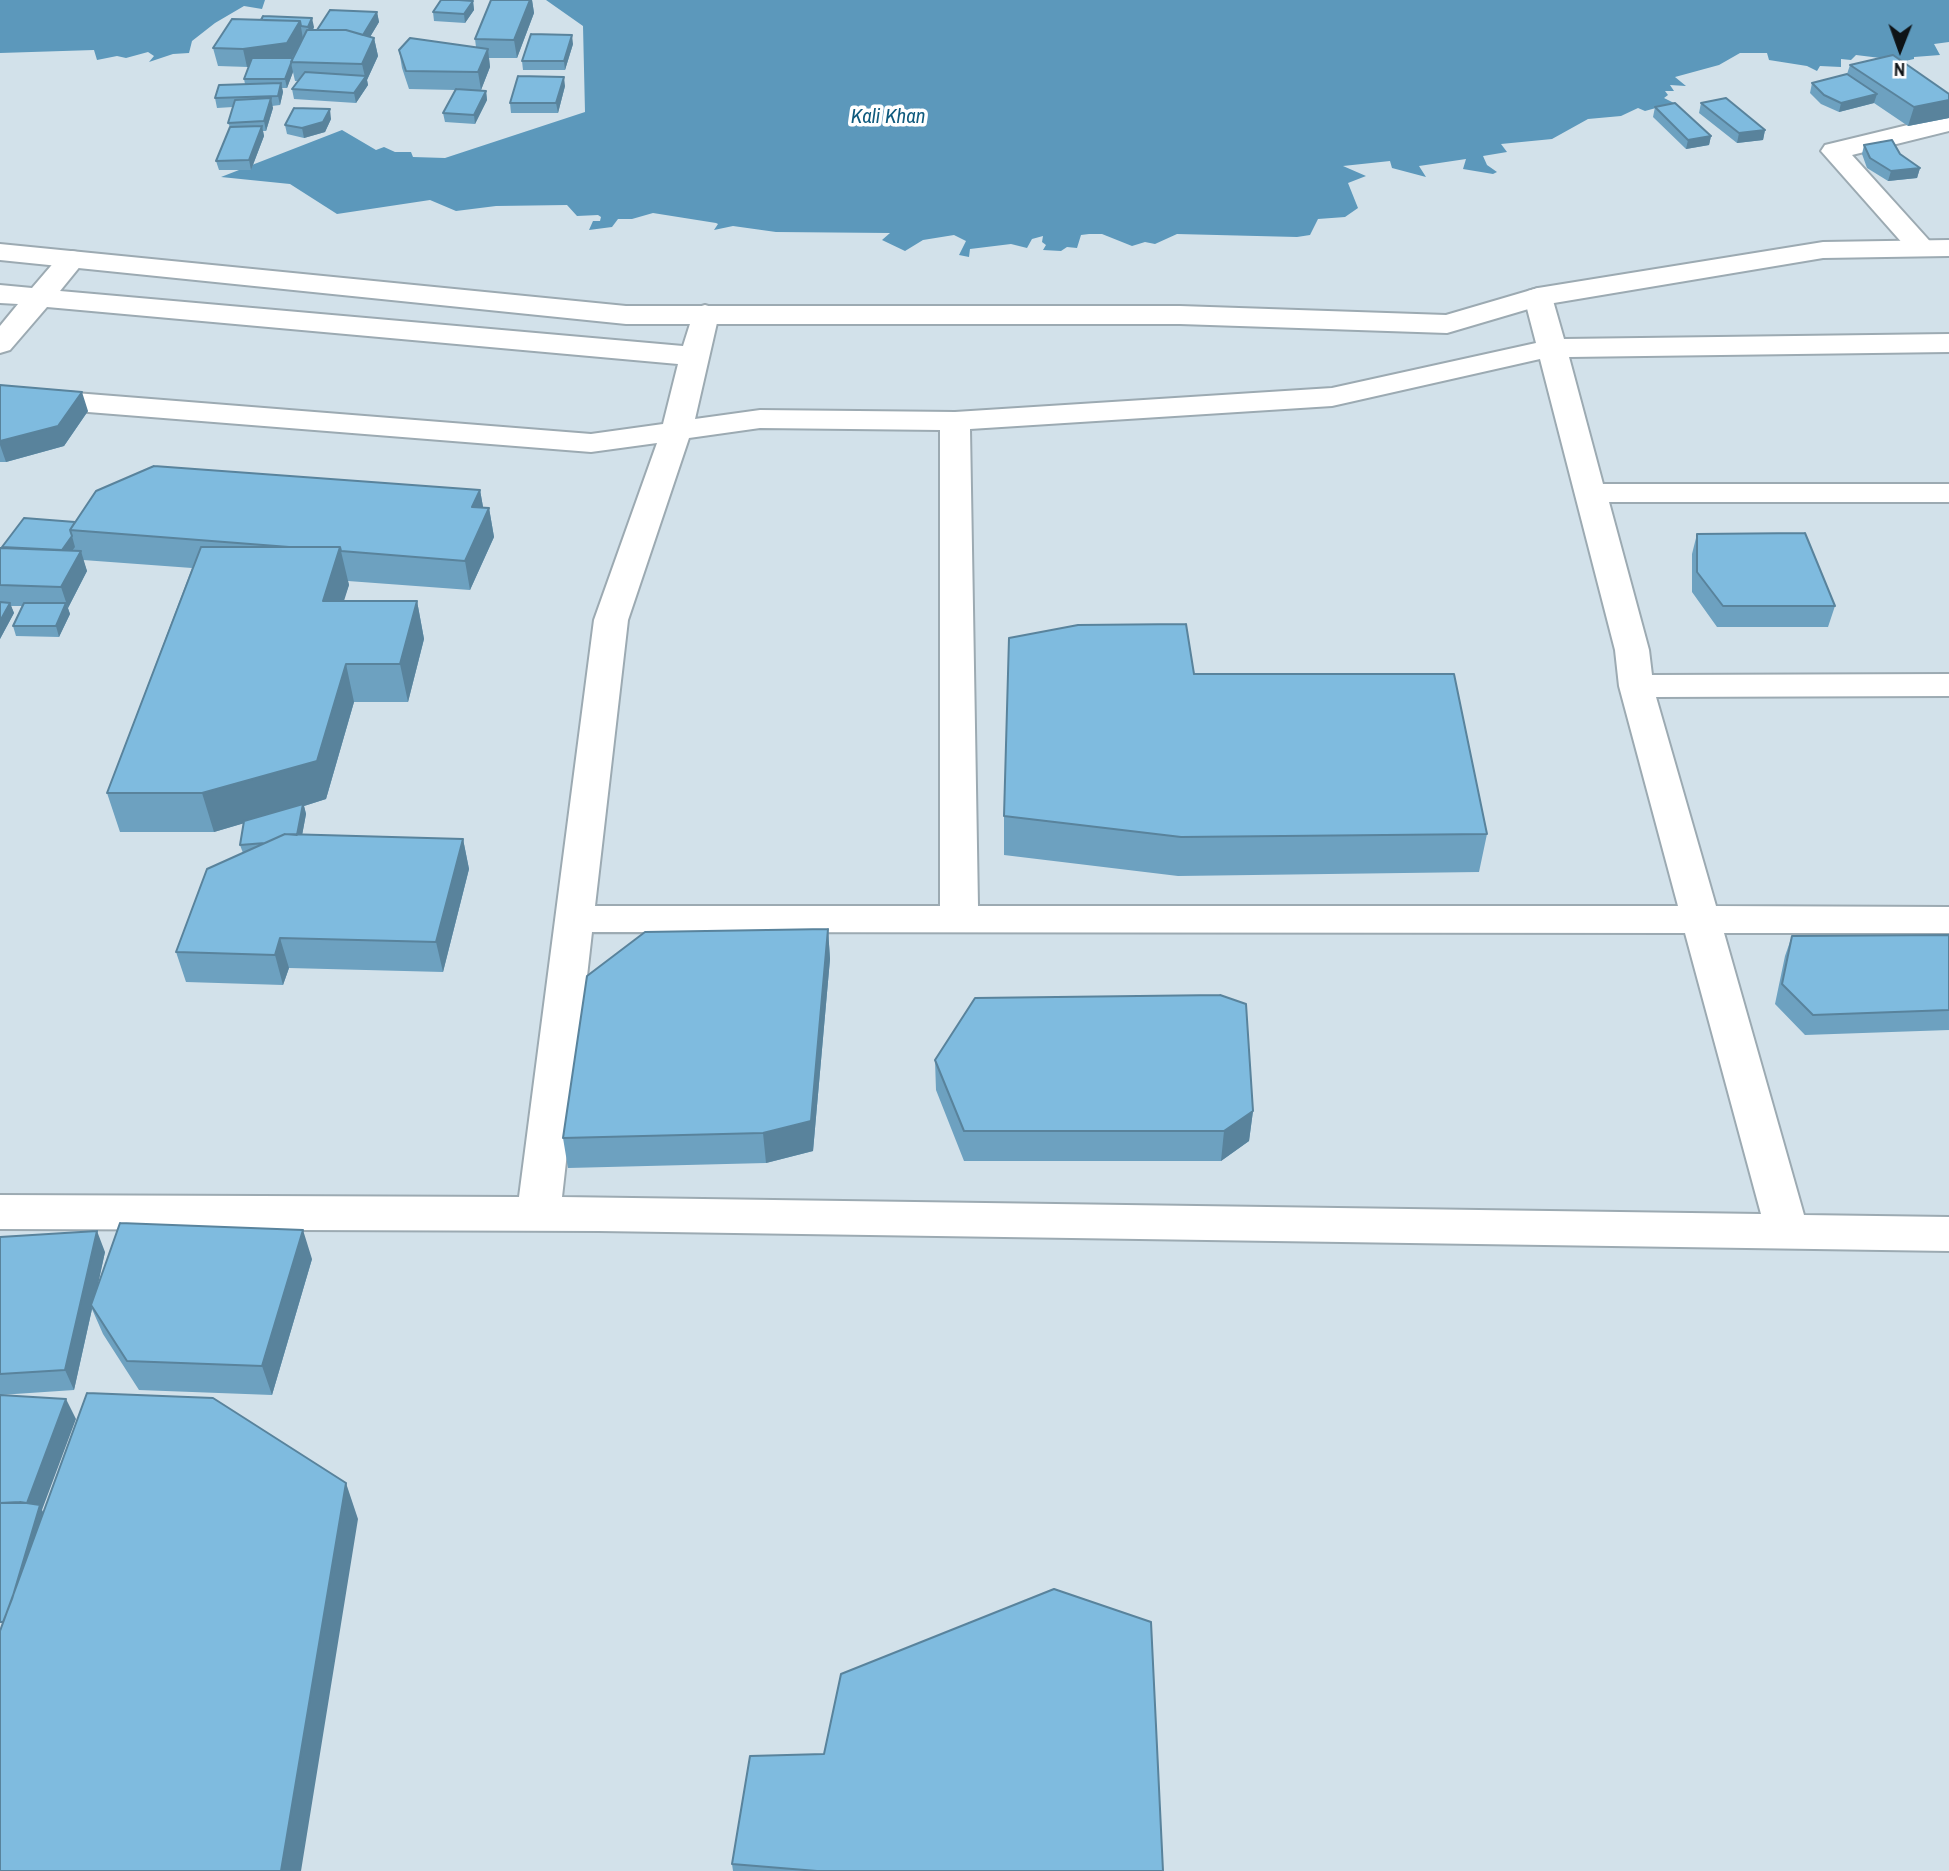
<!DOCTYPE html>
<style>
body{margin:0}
#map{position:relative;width:1949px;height:1871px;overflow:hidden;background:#d2e1ea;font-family:"Archivo Narrow",sans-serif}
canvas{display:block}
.north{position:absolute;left:1865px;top:14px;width:70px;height:70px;-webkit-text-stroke:5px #fff;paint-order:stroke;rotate:181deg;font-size:19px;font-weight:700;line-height:28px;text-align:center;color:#0e1316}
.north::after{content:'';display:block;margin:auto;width:24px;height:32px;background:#0e1316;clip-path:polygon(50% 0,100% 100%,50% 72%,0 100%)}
</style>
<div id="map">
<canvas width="1949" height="1871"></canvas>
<div class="north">N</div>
</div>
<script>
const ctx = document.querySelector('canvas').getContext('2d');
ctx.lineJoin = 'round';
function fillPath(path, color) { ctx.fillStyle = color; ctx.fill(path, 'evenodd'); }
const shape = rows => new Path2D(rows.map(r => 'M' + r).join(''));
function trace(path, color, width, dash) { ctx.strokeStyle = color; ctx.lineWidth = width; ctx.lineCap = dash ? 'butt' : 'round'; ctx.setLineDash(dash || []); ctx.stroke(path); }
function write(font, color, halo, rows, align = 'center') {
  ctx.font = font + ' "Archivo Narrow",sans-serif'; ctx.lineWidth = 7; ctx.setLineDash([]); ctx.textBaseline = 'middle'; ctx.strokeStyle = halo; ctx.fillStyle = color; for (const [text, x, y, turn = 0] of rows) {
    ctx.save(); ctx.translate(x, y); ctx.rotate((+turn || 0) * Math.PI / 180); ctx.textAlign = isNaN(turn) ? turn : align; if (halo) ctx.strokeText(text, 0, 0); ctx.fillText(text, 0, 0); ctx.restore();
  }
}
const water = shape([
 [0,0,265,0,262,9,244,6,215,23,192,41,189,53,173,54,149,62,154,56,148,52,126,58,117,56,97,60,94,50,0,53],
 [546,0,1949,0,1949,42,1934,44,1940,55,1914,57,1914,59,1905,61,1856,55,1851,60,1841,59,1841,67,1820,66,1817,71,1807,66,1769,60,1767,53,1740,53,1719,65,1675,77,1686,86,1670,85,1674,91,1665,91,1668,95,1664,98,1674,103,1645,111,1638,108,1621,116,1588,119,1552,139,1501,144,1507,152,1483,156,1487,165,1497,172,1493,174,1463,169,1466,159,1419,166,1426,177,1392,168,1390,161,1343,166,1366,176,1348,183,1358,208,1345,217,1318,219,1310,235,1297,237,1177,234,1155,244,1145,242,1132,246,1102,234,1089,234,1081,235,1077,248,1067,247,1061,251,1043,250,1046,245,1042,242,1043,236,1032,239,1027,248,1011,244,970,249,969,257,959,255,966,241,954,235,923,240,905,251,882,240,890,233,776,232,733,226,714,230,718,224,716,223,653,213,632,219,618,219,612,227,589,230,593,221,600,221,601,217,598,215,577,216,567,205,496,206,456,211,430,200,337,214,290,184,221,177,342,130,376,150,384,147,395,152,411,152,413,157,445,158,585,112,583,26]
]);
const minor = shape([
 [1949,115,1949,131,1852,155,1936,248,1932,254,1922,256,1912,254,1821,151,1825,145,1949,115],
 [72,251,82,253,86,259,60,291,683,346,695,308,705,305,715,308,719,314,695,419,760,410,955,412,1332,388,1536,343,1524,297,1528,291,1538,288,1548,291,1552,297,1564,339,1949,334,1949,352,1569,357,1603,484,1949,484,1949,502,1609,502,1649,650,1652,675,1949,674,1949,696,1656,697,1716,906,1949,907,1949,933,1724,933,1804,1215,1949,1217,1949,1251,599,1231,0,1229,0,1195,519,1197,594,620,657,443,591,452,0,405,0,387,591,434,663,424,678,364,47,307,10,350,0,353,0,326,18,304,0,303,0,285,32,288,62,253,72,251],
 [1540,359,1615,650,1619,686,1678,906,978,906,970,429,1332,406,1540,359],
 [760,428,940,430,940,906,595,906,628,620,689,438,760,428],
 [592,932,1685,933,1761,1214,562,1197,592,932]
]);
const major = shape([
 [1949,240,1949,256,1823,258,1542,305,1447,333,1180,324,626,324,0,260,0,244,626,306,1180,306,1446,315,1538,288,1823,242,1949,240]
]);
const wall = shape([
 [491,0,532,0,534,13,517,58,489,58,490,67,481,90,486,91,487,100,475,124,445,122,443,113,455,90,409,89,402,68,399,50,476,47,475,39],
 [473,1,474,10,465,23,434,21,433,12],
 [377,12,379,22,370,37,374,38,378,56,367,80,368,85,356,103,294,99,292,89,298,81,295,81,293,72,287,88,282,88,283,92,280,105,272,106,273,108,266,131,263,131,264,136,251,170,219,170,216,161,230,127,228,123,233,107,217,108,215,98,245,84,244,79,248,67,218,66,213,48,232,19,314,27,313,30,317,30],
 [573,44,565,70,523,70,522,61],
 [1850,65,1949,94,1949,118,1908,126,1874,103,1839,112,1821,104,1810,93,1812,83,1847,74],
 [565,86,558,113,511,113,510,103],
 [1701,103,1765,130,1763,140,1737,143,1699,113],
 [1655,107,1711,136,1709,145,1686,149,1653,117],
 [331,119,325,132,304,138,287,134,285,125],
 [1864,145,1900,154,1920,168,1917,178,1888,181,1867,168,1862,154],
 [0,385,88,411,64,446,6,462,0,462],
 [480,490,483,507,489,508,494,537,470,590,348,581,349,585,343,601,417,601,424,639,408,702,354,702,326,799,304,806,306,814,302,835,463,839,469,869,443,972,289,968,283,985,186,982,176,952,243,853,240,845,244,823,214,832,120,832,107,793,192,568,83,560,87,571,68,608,70,614,59,637,16,636,13,626,22,606,11,606,14,613,0,639,0,548,3,548,75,522],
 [1697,534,1835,606,1828,627,1717,627,1692,592,1692,554],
 [1194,674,1487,834,1479,872,1178,876,1004,855,1004,816],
 [828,929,830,959,813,1151,766,1163,568,1168,563,1138],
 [1949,935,1949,1030,1805,1035,1775,1004,1785,956,1792,936],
 [935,1060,1253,1111,1249,1141,1221,1161,964,1161,936,1090],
 [0,1237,105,1252,97,1287,312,1259,272,1395,139,1390,103,1334,92,1309,74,1390,0,1395],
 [732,1864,1163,1871,733,1871]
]);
const shadedWall = shape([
 [530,0,532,0,534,13,517,58,514,40],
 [473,1,474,10,465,23,464,14],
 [377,12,379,22,364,47,362,37],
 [312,18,314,27,310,36,308,27],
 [300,21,303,39,290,61,247,67,243,49],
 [572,35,573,44,565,70,564,61],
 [374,38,378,56,367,80,368,85,356,103,354,93,365,77,362,64],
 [488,49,490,67,481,90,478,72],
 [291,63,293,72,287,88,285,79],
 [564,77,565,86,558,113,556,103],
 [281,83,283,92,280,105,278,96],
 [486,91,487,100,475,124,474,115],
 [1877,94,1874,103,1839,112,1841,103],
 [271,98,273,108,266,131,264,121],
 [1949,100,1949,118,1908,126,1914,107],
 [330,109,331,119,325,132,304,138,302,128],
 [262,126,264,136,251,170,249,160],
 [1765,130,1763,140,1737,143,1739,133],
 [1711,136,1709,145,1686,149,1688,140],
 [1920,168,1917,178,1888,181,1891,171],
 [82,392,88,411,64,446,6,462,0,445,0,441],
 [480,490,485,518,489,508,494,537,470,590,465,561,472,507],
 [72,536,75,547,63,563,60,553],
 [340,547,349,585,332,639,323,601],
 [81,551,87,571,68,608,61,587],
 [417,601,424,639,408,702,400,664],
 [10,603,14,613,0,639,0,621],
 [66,603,70,614,59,637,56,626],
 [346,664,354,702,326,799,304,806,306,814,299,852,296,842,303,806,214,832,202,793],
 [463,839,469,869,443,972,436,942],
 [828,929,830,959,813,1151,766,1163,763,1133],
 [280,938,289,968,283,985,275,955],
 [1253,1111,1249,1141,1221,1161,1224,1131],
 [303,1230,312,1259,272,1395,262,1366],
 [97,1231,105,1252,93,1308,91,1305,92,1309,74,1390,65,1370],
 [66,1399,76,1419,42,1510,54,1533,5,1622,24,1511],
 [346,1483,358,1519,301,1871,281,1871]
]);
const building = shape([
 [441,0,459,0,473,1,464,14,433,12,441,0],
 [491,0,530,0,514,40,475,39,491,0],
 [330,10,377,12,363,35,346,30,317,30,330,10],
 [263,16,312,18,308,27,301,26,300,21,261,20,263,16],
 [232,19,300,21,287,43,243,49,213,48,232,19],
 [307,30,346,30,374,38,362,64,291,62,307,30],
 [531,34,572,35,564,61,522,61,531,34],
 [410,38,488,49,478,72,406,71,399,50,410,38],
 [1893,55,1949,94,1949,100,1914,107,1850,65,1893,55],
 [252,58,293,58,285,79,244,79,252,58],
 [305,72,366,76,354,93,292,89,305,72],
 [1847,74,1877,94,1841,103,1824,95,1812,83,1847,74],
 [518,76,564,77,556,103,510,103,518,76],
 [281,83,278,96,215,98,219,85,281,83],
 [456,89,486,91,474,115,443,113,456,89],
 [271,98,264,121,228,123,235,100,271,98],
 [1726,98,1765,130,1739,133,1701,103,1726,98],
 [1675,103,1711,136,1688,140,1655,107,1675,103],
 [294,108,330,109,323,122,302,128,285,125,294,108],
 [262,126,249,160,216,161,230,127,262,126],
 [1892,140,1900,154,1920,168,1891,171,1870,158,1864,145,1892,140],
 [0,385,82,392,58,426,0,441,0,385],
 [154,466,480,490,472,507,489,508,465,561,341,551,340,547,289,547,70,530,96,491,154,466],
 [24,518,75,522,70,530,72,536,62,550,2,547,24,518],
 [1805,533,1835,606,1723,606,1697,572,1697,534,1805,533],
 [201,547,340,547,323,601,417,601,400,664,346,664,317,761,202,793,107,793,201,547],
 [0,548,81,551,61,587,0,585,0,548],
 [0,602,10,603,0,621,0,602],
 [24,603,66,603,56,626,13,626,24,603],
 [1186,624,1194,674,1454,674,1487,834,1181,837,1004,816,1009,638,1078,625,1186,624],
 [303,804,297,835,285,834,265,843,240,845,244,821,303,804],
 [285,834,463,839,436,942,280,938,275,955,176,952,207,869,285,834],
 [828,929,811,1121,763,1133,563,1138,587,976,645,932,828,929],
 [1949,935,1949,1010,1813,1015,1782,984,1792,936,1949,935],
 [1220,995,1246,1004,1253,1111,1224,1131,964,1131,935,1060,975,998,1220,995],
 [120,1223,303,1230,262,1366,127,1361,91,1305,120,1223],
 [97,1231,65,1370,0,1374,0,1237,97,1231],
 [87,1393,213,1398,346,1483,281,1871,0,1871,0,1631,87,1393],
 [0,1395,66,1399,27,1503,0,1503,0,1395],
 [20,1502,40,1505,12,1599,3,1622,0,1622,0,1503,20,1502],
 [1054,1589,1151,1622,1163,1871,817,1871,732,1864,750,1756,824,1754,841,1674,1054,1589]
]);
const farWaternames = [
 ["Kali Khan",888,117]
];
fillPath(water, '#5c98bb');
trace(minor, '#9caab2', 4);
trace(major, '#9caab2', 4);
fillPath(minor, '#fff');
fillPath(major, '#fff');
fillPath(wall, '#6da1c0');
fillPath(shadedWall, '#59839c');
fillPath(building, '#7fbbdf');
trace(building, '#59839c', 2);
write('italic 21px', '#105b7e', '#fff', farWaternames);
</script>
